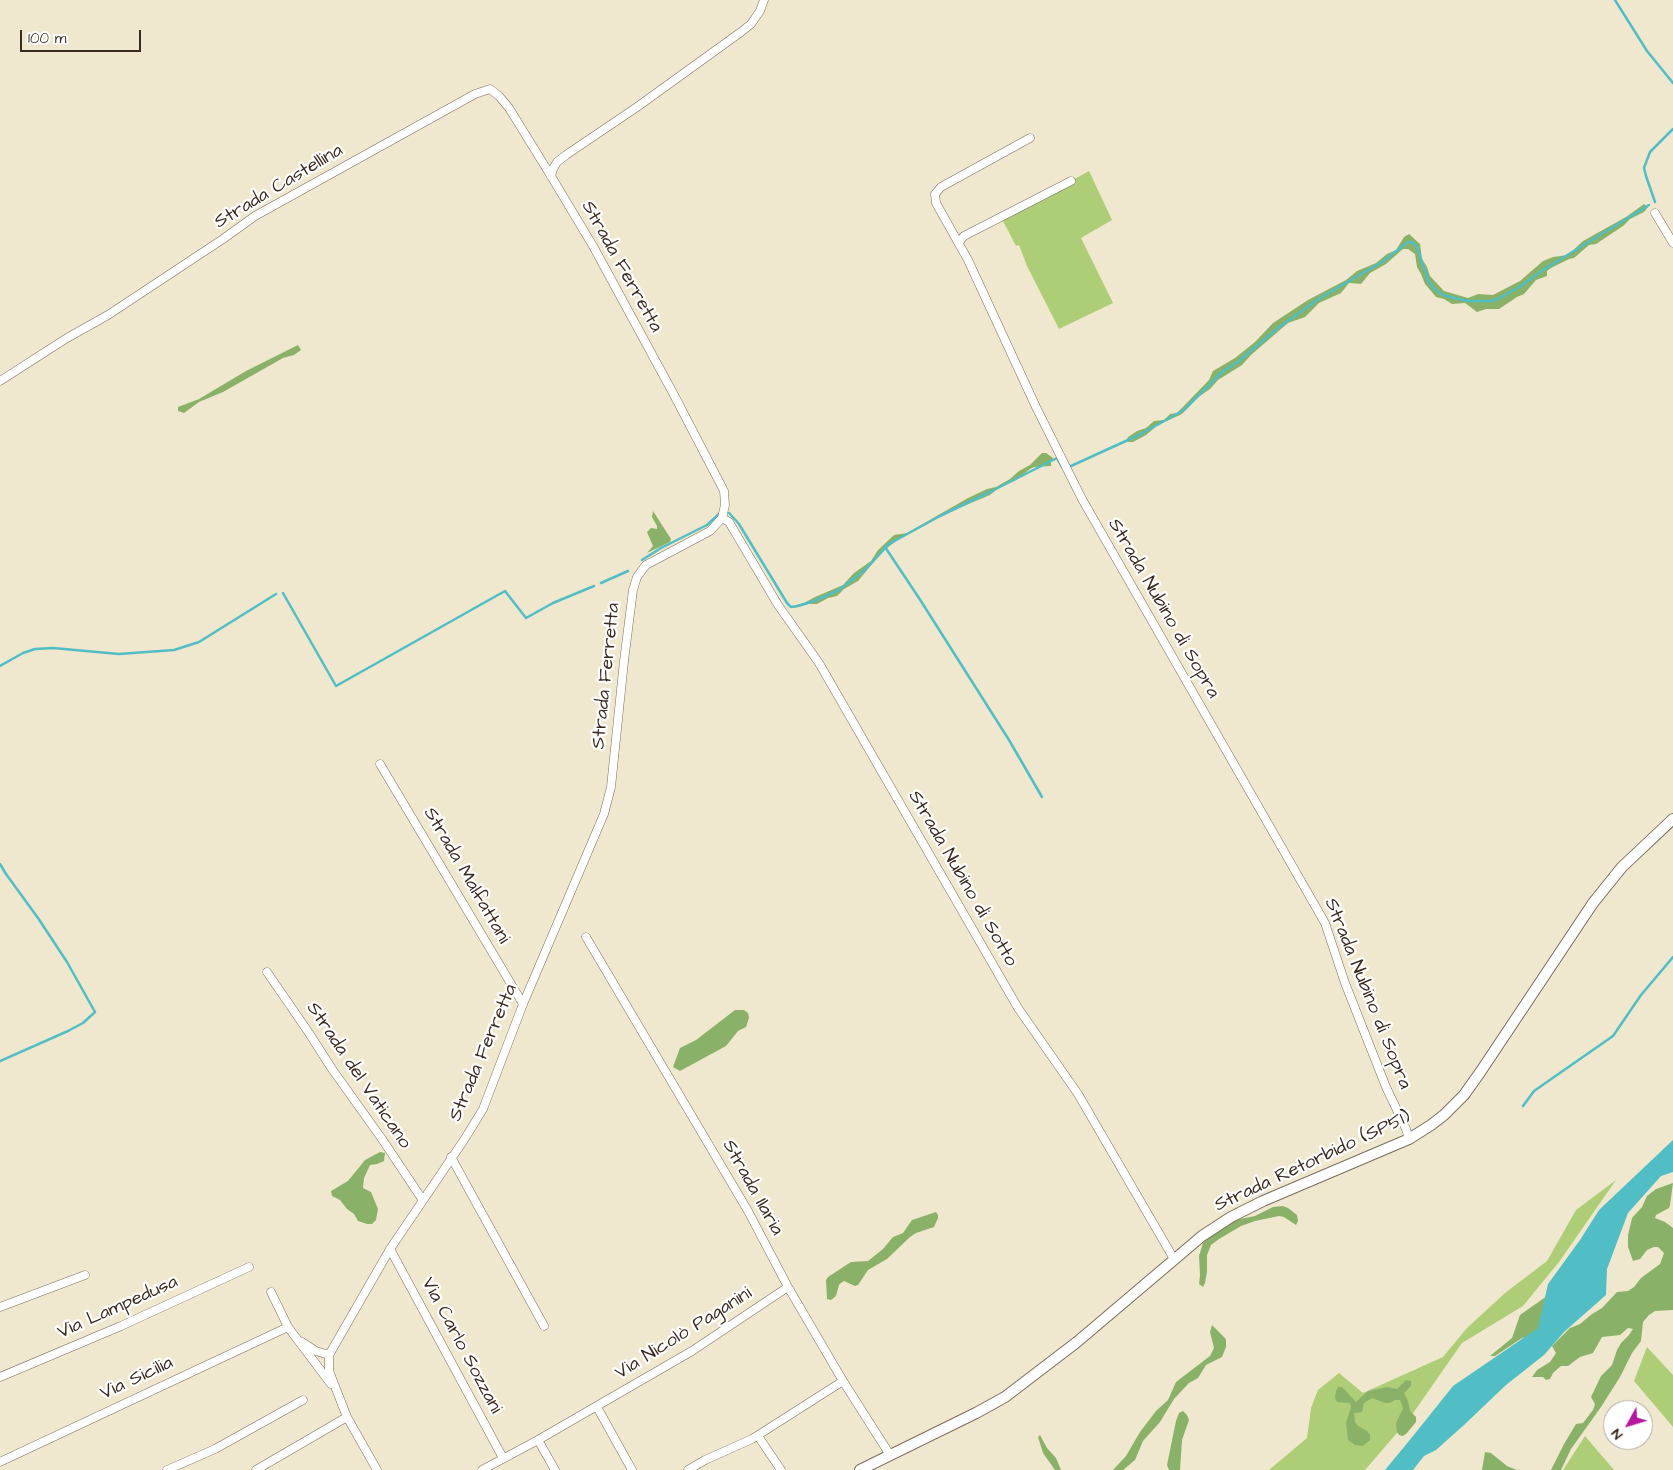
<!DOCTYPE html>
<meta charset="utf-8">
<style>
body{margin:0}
#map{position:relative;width:1673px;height:1470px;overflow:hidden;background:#f0e8ce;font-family:"Architects Daughter",sans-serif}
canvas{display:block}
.north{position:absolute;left:1603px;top:1400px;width:50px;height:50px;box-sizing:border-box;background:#fff;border:1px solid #b1aaa5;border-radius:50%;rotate:231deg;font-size:14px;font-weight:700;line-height:20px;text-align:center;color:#3b2a1e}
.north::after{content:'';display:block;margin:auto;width:18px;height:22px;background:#b5179e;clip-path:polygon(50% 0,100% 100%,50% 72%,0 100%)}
.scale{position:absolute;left:20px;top:30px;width:121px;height:22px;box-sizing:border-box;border:2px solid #3b2a1e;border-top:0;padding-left:6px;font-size:15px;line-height:18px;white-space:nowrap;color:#3b2a1e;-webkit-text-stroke:4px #fff;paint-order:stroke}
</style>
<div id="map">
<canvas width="1673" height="1470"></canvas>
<div class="north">N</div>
<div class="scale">100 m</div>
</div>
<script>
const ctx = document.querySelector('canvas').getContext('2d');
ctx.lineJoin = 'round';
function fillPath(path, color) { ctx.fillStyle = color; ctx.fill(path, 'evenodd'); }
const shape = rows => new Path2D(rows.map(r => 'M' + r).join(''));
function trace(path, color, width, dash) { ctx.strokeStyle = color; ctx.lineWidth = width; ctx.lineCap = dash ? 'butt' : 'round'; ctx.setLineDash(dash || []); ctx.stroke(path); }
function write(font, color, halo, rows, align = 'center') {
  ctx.font = font + ' "Architects Daughter",sans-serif'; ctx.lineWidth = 4.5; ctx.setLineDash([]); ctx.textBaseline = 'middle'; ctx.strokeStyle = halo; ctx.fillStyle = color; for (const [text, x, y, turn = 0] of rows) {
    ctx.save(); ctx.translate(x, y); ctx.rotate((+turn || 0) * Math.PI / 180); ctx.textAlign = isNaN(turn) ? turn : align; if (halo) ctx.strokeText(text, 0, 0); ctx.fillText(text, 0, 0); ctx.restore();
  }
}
const green = shape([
 [1089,171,1112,220,1081,238,1113,303,1059,329,1027,266,1019,245,1016,246,1002,219],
 [1616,1180,1559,1262,1523,1306,1462,1343,1409,1419,1365,1470,1269,1470,1307,1438,1311,1408,1318,1390,1339,1373,1363,1393,1443,1357,1467,1328,1505,1293,1547,1261,1576,1210],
 [1647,1347,1673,1375,1673,1427,1634,1381],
 [1585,1436,1614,1470,1563,1470]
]);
const forest = shape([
 [1644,204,1648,207,1644,212,1630,219,1623,226,1596,244,1589,245,1574,258,1569,259,1551,268,1547,271,1547,276,1536,280,1524,294,1517,297,1499,309,1486,309,1477,312,1465,303,1452,304,1444,299,1436,297,1425,284,1421,274,1417,267,1415,254,1408,249,1403,249,1386,264,1370,273,1361,284,1349,283,1341,293,1319,303,1305,317,1288,323,1251,355,1242,365,1218,380,1210,389,1197,398,1182,414,1158,425,1146,435,1133,442,1128,442,1126,441,1128,437,1137,431,1146,428,1154,421,1164,420,1170,414,1177,413,1209,380,1213,371,1235,358,1255,342,1273,323,1308,300,1346,280,1357,271,1376,263,1387,254,1396,250,1404,237,1409,234,1420,244,1422,259,1427,267,1430,276,1444,291,1468,298,1478,294,1493,295,1520,281,1543,261,1553,257,1568,255,1583,241,1626,217],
 [298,345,301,350,294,355,283,358,223,392,199,402,184,413,178,411,178,407,199,399,246,371],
 [1042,453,1046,453,1053,458,1051,462,1051,466,1034,467,1030,469,1016,480,1000,487,990,495,947,513,900,538,882,552,858,581,844,589,837,596,828,598,817,604,808,604,793,608,796,605,804,603,815,597,843,585,854,573,871,561,878,550,894,535,907,533,968,498,987,489,996,487,1010,479,1019,471,1030,465],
 [653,511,671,539,670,542,647,553,653,546,647,532,651,528,657,529,657,526,652,517],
 [735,1010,744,1010,748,1013,749,1018,746,1027,738,1031,726,1046,680,1071,673,1067,680,1048,696,1040],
 [380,1152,385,1153,384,1161,377,1164,370,1165,364,1178,363,1188,371,1192,378,1209,376,1220,372,1224,367,1224,358,1221,354,1214,347,1209,340,1200,332,1196,331,1191,348,1181,365,1160],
 [1673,1183,1670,1205,1669,1208,1656,1215,1655,1218,1665,1222,1673,1228,1673,1310,1655,1311,1649,1315,1643,1322,1641,1341,1632,1353,1620,1377,1601,1407,1571,1449,1561,1470,1551,1470,1564,1444,1576,1424,1583,1423,1593,1410,1595,1404,1591,1397,1601,1376,1612,1365,1617,1350,1621,1343,1629,1335,1633,1329,1628,1328,1620,1335,1602,1337,1593,1353,1580,1357,1568,1366,1561,1366,1553,1373,1550,1379,1546,1380,1543,1377,1532,1377,1537,1370,1550,1362,1556,1353,1552,1346,1570,1328,1580,1324,1592,1314,1602,1308,1617,1292,1628,1291,1634,1287,1641,1278,1660,1264,1664,1253,1658,1247,1654,1247,1647,1250,1640,1259,1633,1261,1628,1247,1628,1235,1632,1218,1642,1207,1647,1196,1656,1189],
 [1283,1206,1288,1208,1297,1215,1298,1221,1296,1225,1284,1217,1279,1216,1255,1221,1241,1226,1219,1239,1211,1245,1207,1255,1207,1272,1205,1283,1203,1287,1199,1284,1200,1275,1199,1256,1203,1243,1210,1237,1235,1220,1255,1216,1273,1207],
 [936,1212,938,1215,938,1218,934,1227,916,1233,910,1237,887,1259,868,1270,858,1285,855,1286,844,1281,841,1283,839,1285,836,1296,831,1300,827,1299,826,1280,828,1277,851,1262,868,1261,883,1249,893,1237,903,1233,912,1220],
 [1547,1296,1559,1312,1530,1337,1522,1338,1495,1356,1490,1356,1512,1338,1520,1315],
 [1212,1325,1226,1339,1226,1347,1222,1357,1206,1365,1198,1378,1189,1383,1174,1399,1160,1422,1143,1441,1135,1460,1123,1470,1113,1470,1126,1456,1140,1432,1156,1411,1168,1400,1176,1382,1210,1356,1214,1348,1210,1332],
 [1406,1380,1411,1381,1411,1386,1404,1393,1408,1401,1410,1411,1416,1417,1416,1422,1407,1433,1403,1436,1399,1435,1397,1432,1396,1423,1403,1408,1400,1400,1395,1400,1390,1403,1385,1403,1372,1398,1364,1403,1362,1412,1354,1413,1355,1422,1358,1426,1367,1431,1370,1435,1370,1440,1363,1446,1355,1445,1348,1440,1346,1423,1351,1407,1350,1403,1337,1402,1335,1398,1336,1391,1338,1387,1342,1387,1356,1402,1368,1391,1387,1387,1397,1389],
 [1183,1411,1187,1415,1189,1420,1182,1440,1180,1470,1169,1470,1167,1465,1176,1421,1179,1413],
 [1040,1435,1047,1448,1056,1458,1061,1470,1055,1470,1043,1453,1038,1437],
 [1485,1452,1491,1453,1507,1466,1517,1470,1482,1470]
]);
const water = shape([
 [1673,1140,1673,1172,1661,1176,1628,1213,1607,1269,1606,1295,1564,1332,1544,1355,1506,1385,1464,1425,1436,1450,1424,1456,1413,1470,1385,1470,1413,1436,1453,1386,1538,1328,1548,1284,1580,1240,1599,1210]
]);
const stream = shape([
 [1615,0,1647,51,1673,83],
 [1655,202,1646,176,1644,168,1650,152,1673,129],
 [1071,466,1139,435,1184,410,1222,372,1239,361,1278,328,1320,298,1382,262,1408,242,1412,242,1417,247,1428,280,1433,288,1443,295,1467,301,1490,301,1496,300,1521,286,1543,270,1649,205],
 [729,513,739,524,787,603,791,607,798,606,814,601,839,590,865,570,889,544,940,516,988,493,1057,458,1062,467],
 [885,547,919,598,1009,740,1042,797],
 [642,560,661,548,707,525,719,514],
 [601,583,628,571],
 [283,593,336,686,505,591,526,618,553,603,594,586],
 [0,666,23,653,35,649,53,648,119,654,174,650,199,642,276,594],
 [0,864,6,874,38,918,67,962,95,1012,83,1023,68,1031,0,1061],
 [1523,1106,1534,1091,1613,1036,1641,995,1673,957]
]);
const minor = shape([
 [1030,138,941,187,935,194,936,203,968,260,1036,407,1082,499,1325,923,1345,983,1386,1087,1406,1129,1409,1139],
 [551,176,553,169,557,162,566,155,637,107,741,32,751,24,760,11,764,0],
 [1655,213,1673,243],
 [959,242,964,236,1071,181],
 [0,381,67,338,108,315,223,239,255,216,475,94,490,89,499,96,509,108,551,176,593,246,673,393,724,491,725,505,722,518,710,531,646,565,637,577,633,590,624,661,611,787,604,814,523,1004,483,1109,464,1140,390,1249,329,1355,329,1371,347,1417,377,1470],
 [722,518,729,522,778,605,819,663,1018,1008,1078,1094,1174,1259],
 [380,764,523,1004],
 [586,937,748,1211,788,1287,843,1381,890,1455],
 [267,972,309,1033,332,1069,382,1139,422,1199],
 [451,1157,544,1326],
 [390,1249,503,1458],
 [271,1292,288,1327,331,1384],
 [0,1307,85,1275],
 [302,1342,316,1351,329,1355],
 [0,1377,121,1326,249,1267],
 [597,1407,632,1470],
 [758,1436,781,1470],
 [538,1440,555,1470],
 [0,1462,288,1327],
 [167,1470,215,1449,303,1400],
 [256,1470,347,1417],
 [482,1470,538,1440,692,1351,788,1287],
 [688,1470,705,1460,752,1439,843,1381]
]);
const tertiary = shape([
 [860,1470,976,1413,1005,1397,1077,1342,1202,1236,1231,1217,1263,1201,1409,1139,1431,1125,1444,1115,1464,1095,1481,1071,1593,903,1622,867,1673,819]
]);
const streetNames = [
 ["Strada Castellina",279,187,-31],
 ["Strada Ferretta",621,267,61],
 ["Strada Nubino di Sopra",1163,609,60],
 ["Strada Ferretta",607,676,-84],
 ["Strada Malfattani",466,876,60],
 ["Strada Nubino di Sotto",962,879,60],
 ["Strada Nubino di Sopra",1367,994,68],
 ["Strada Ferretta",484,1053,-67],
 ["Strada del Vaticano",358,1076,56],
 ["Strada Retorbido (SP51)",1313,1162,-25],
 ["Strada Ilaria",752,1188,61],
 ["Via Lampedusa",118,1308,-24],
 ["Via Nicolò Paganini",684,1334,-32],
 ["Via Carlo Sozzani",461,1346,62],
 ["Via Sicilia",137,1379,-25]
];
fillPath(green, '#adce77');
fillPath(forest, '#8ab168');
fillPath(water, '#50bec4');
trace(stream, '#50bec4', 2.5);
trace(minor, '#7a6c5c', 9);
trace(tertiary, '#7a6c5c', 12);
trace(minor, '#fff', 8);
trace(tertiary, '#fff', 10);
write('19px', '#3b2a1e', '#fff', streetNames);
</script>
